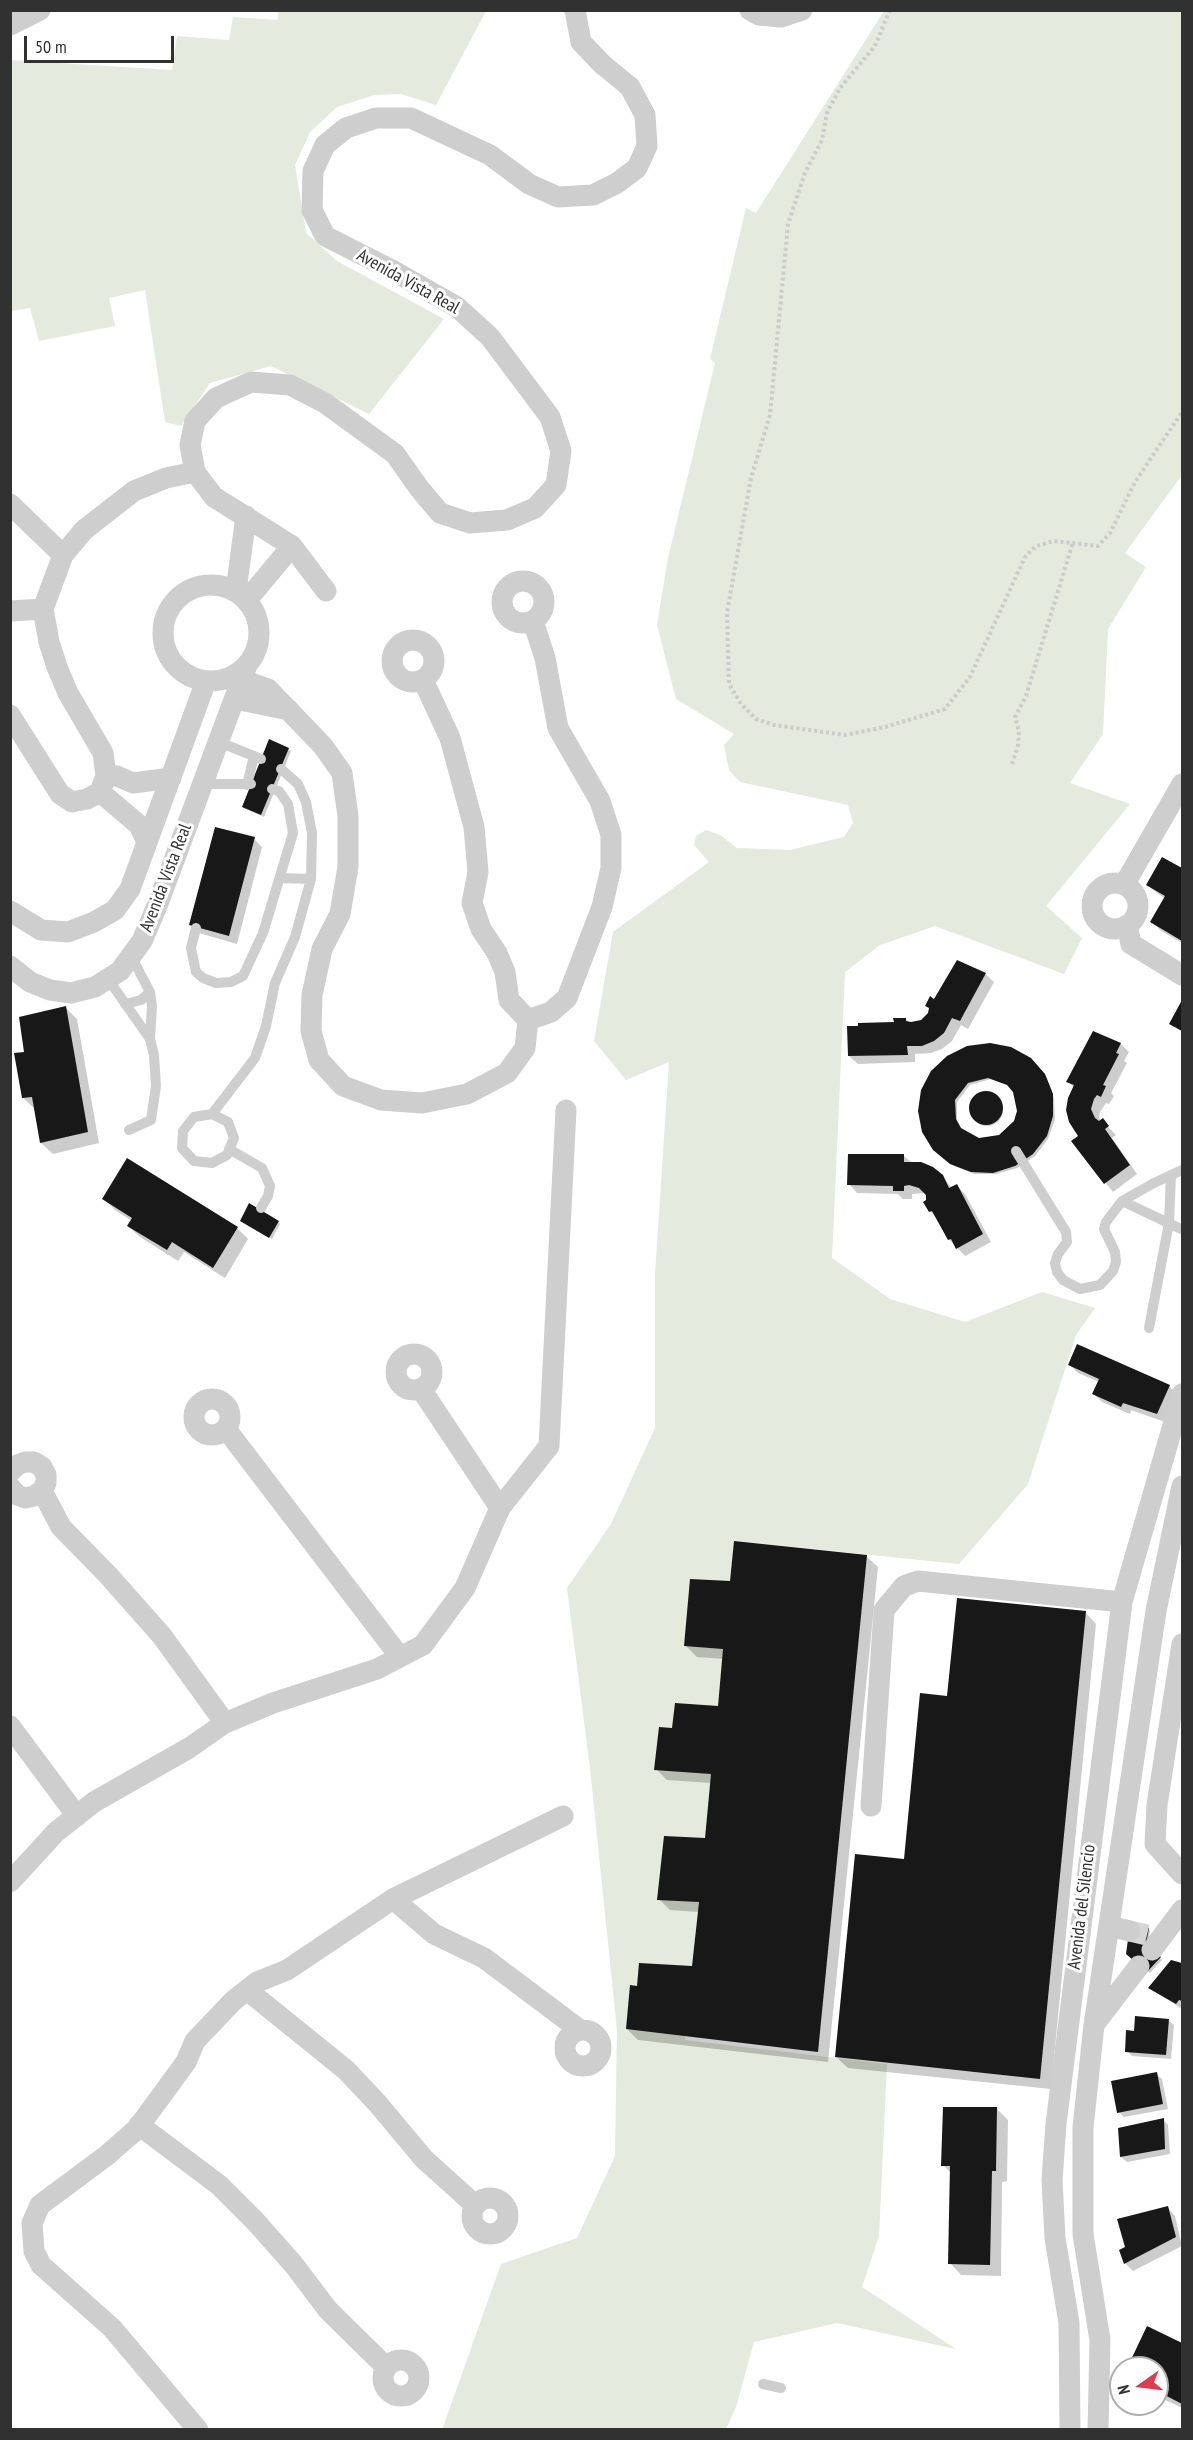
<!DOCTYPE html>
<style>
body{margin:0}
#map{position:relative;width:1193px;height:2440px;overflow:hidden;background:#fff;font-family:"PT Sans Narrow",sans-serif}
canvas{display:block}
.frame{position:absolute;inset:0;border:12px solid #313131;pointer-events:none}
.north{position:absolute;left:1109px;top:2356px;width:60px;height:60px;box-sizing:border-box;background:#fff;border:2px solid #adadad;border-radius:50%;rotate:256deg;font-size:16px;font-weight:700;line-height:24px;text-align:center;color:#313131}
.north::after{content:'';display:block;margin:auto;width:21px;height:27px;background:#dd3d4e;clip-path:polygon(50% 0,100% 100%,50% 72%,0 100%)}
.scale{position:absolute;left:24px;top:36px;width:150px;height:27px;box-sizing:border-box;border:3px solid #313131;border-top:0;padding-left:8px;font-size:18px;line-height:21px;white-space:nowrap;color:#313131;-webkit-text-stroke:4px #fff;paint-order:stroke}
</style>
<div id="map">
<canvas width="1193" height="2440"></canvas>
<div class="frame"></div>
<div class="north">N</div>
<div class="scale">50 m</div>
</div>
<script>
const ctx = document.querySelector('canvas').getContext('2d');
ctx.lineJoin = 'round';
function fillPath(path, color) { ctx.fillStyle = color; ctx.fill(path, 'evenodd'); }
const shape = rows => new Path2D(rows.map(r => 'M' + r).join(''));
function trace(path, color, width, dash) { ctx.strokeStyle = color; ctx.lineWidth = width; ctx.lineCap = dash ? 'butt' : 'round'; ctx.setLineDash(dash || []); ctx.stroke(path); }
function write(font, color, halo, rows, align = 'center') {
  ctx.font = font + ' "PT Sans Narrow",sans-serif'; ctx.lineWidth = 6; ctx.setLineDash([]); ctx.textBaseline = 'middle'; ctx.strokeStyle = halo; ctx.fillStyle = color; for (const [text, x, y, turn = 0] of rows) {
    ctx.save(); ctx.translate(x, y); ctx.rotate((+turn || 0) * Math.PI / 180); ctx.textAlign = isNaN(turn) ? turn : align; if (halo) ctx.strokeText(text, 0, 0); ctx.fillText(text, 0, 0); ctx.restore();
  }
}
const green = shape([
 [278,10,486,11,436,105,401,94,374,95,337,107,310,132,295,165,306,233,337,261,444,319,369,414,271,366,210,383,181,426,165,422,145,290,109,298,115,326,39,341,30,308,11,311,10,60,172,70,177,36,229,40,233,17,278,20],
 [884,11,1182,11,1182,475,1125,553,1146,567,1108,629,1103,734,1070,783,1130,804,1046,906,1082,938,1064,974,935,926,880,945,845,972,832,1258,890,1299,965,1322,1042,1292,1095,1308,1076,1335,1028,1484,959,1564,734,1541,685,2040,887,2064,879,2236,862,2287,956,2349,837,2323,754,2342,736,2407,726,2429,442,2430,501,2264,577,2238,615,2156,617,2030,590,1768,567,1588,611,1524,655,1428,655,1275,669,1062,626,1080,594,1041,613,932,709,862,694,845,696,836,706,830,720,835,737,848,790,850,844,837,853,823,848,805,740,782,729,770,724,745,734,734,676,699,657,625,668,558,715,363,710,359,746,208,756,213]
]);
const shadow = shape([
 [288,749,291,751,264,817,246,809,243,807],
 [216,829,254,839,262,847,237,944,199,933],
 [1162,859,1182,870,1182,943,1160,930,1152,922,1165,899,1147,885],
 [958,962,985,974,994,982,968,1029,961,1025,952,1041,942,1049,931,1053,915,1054,915,1062,858,1064,849,1056,895,1023,906,1019,910,1023,917,1024,926,1018],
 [1182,1003,1182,1032,1171,1023],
 [66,1008,77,1019,99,1143,53,1154,41,1143,35,1109,23,1098,26,1053],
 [1094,1033,1121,1044,1129,1052,1124,1061,1127,1063,1111,1093,1114,1096,1109,1104,1106,1103,1100,1112,1099,1118,1116,1135,1112,1138,1137,1174,1113,1192,1073,1141,1080,1136,1074,1088,1068,1081],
 [990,1045,1030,1059,1047,1078,1054,1098,1055,1119,1048,1139,1035,1156,1017,1168,996,1174,974,1174,954,1166,937,1152,923,1132],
 [991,1079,1010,1086,1015,1092,1019,1112,1016,1122,1000,1137,979,1140,962,1130,957,1123,957,1102,970,1085],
 '971 1110a16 16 0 1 1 32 0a16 16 0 1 1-32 0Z',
 [904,1156,912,1163,942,1176,952,1188,957,1186,965,1194,991,1242,965,1256,949,1239,939,1221,930,1211,927,1196,924,1193,912,1194,912,1199,903,1199,898,1194,857,1193,849,1184],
 [104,1199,237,1228,248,1239,225,1278,184,1252,178,1261,140,1237,128,1226,132,1221,115,1210],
 [278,1222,280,1224,272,1239,244,1223],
 [1070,1365,1169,1386,1177,1394,1165,1422,1131,1410,1130,1414,1102,1402,1094,1394,1099,1382,1078,1373],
 [866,1556,878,1567,828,2062,638,2040,627,2029,638,1987,694,1968,699,1912,670,1910,659,1899,706,1840,712,1783,667,1780,656,1769,674,1729,719,1708,724,1659,697,1657,686,1646,731,1583],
 [1085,1612,1096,1624,1051,2089,848,2068,836,2057,905,1861,948,1697],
 [1148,1929,1150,1931,1148,1947,1162,1960,1150,1973,1128,1954],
 [1172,1962,1182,1965,1182,2009,1150,1988],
 [1168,2020,1174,2025,1171,2059,1132,2056,1127,2051,1136,2032],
 [1156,2074,1162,2079,1168,2109,1124,2117,1119,2112],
 [997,2109,1008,2120,1007,2181,1002,2182,1001,2276,961,2275,950,2263,952,2174,943,2165],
 [1163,2120,1168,2125,1170,2154,1127,2162,1121,2157,1119,2129],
 [1167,2207,1175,2216,1182,2246,1133,2271,1125,2263,1126,2248],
 [1147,2328,1182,2344,1182,2408,1157,2396,1157,2368,1129,2368]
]);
const building = shape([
 [269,739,289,748,261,815,242,807],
 [215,827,255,837,229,936,189,925],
 [1162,857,1182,868,1182,941,1150,922,1165,896,1146,885],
 [957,960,986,973,960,1021,952,1018,944,1033,934,1041,922,1046,907,1046,908,1055,848,1056,847,1026,858,1026,858,1023,894,1022,893,1018,906,1018,906,1021,911,1022,921,1020,928,1013,929,1008,925,1006,930,996,934,999],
 [1182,1000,1182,1031,1169,1024],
 [66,1006,88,1132,40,1143,32,1097,22,1098,14,1053,24,1052,19,1017],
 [1093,1031,1121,1043,1116,1053,1119,1054,1103,1085,1106,1086,1101,1097,1097,1095,1094,1099,1091,1109,1095,1118,1099,1121,1103,1118,1109,1126,1105,1129,1130,1165,1104,1184,1071,1141,1078,1136,1069,1122,1066,1110,1068,1098,1074,1085,1066,1082],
 [990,1043,1011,1047,1031,1058,1045,1074,1053,1094,1053,1116,1047,1136,1033,1154,1015,1166,993,1173,971,1172,950,1164,933,1150,922,1132,918,1111,921,1090,931,1071,947,1056,967,1046],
 [988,1078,1007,1085,1013,1092,1017,1111,1014,1121,999,1135,979,1138,961,1128,956,1119,955,1100,968,1083],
 '969 1108a17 17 0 1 1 34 0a17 17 0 1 1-34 0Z',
 [848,1154,904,1154,904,1162,921,1162,933,1167,943,1175,949,1188,957,1184,983,1234,956,1249,951,1239,948,1240,932,1211,929,1212,923,1202,926,1200,926,1195,919,1188,909,1185,904,1186,904,1191,893,1191,893,1186,847,1185],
 [127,1158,238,1227,213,1268,172,1242,167,1250,127,1226,132,1218,102,1199],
 [249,1203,279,1221,269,1238,240,1221],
 [1077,1344,1170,1385,1157,1414,1123,1403,1121,1407,1092,1394,1099,1379,1068,1365],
 [734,1541,867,1555,818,2052,626,2029,630,1985,637,1986,639,1963,692,1966,699,1902,657,1900,664,1836,705,1838,711,1774,654,1770,659,1727,672,1728,675,1703,718,1706,723,1649,684,1646,690,1579,730,1581],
 [957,1598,1086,1611,1040,2079,835,2057,855,1854,904,1859,920,1693,947,1696],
 [1130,1925,1149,1928,1146,1944,1161,1957,1147,1972,1126,1954],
 [1171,1960,1182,1963,1182,2001,1179,2000,1176,2004,1148,1988],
 [1135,2016,1169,2019,1166,2055,1125,2052,1126,2030,1134,2031],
 [1157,2072,1163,2104,1117,2113,1111,2081],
 [943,2107,997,2107,996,2171,992,2171,990,2265,948,2264,950,2166,941,2166],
 [1164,2118,1165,2149,1120,2157,1118,2128],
 [1168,2206,1176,2237,1124,2264,1119,2250,1125,2247,1117,2219],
 [1147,2326,1182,2343,1182,2404,1157,2391,1157,2368,1127,2368]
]);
const streetTunnel = shape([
 [1130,1931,1147,1935]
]);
const path = shape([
 [890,10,875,46,840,88,827,113,822,140,805,173,788,224,770,415,751,478,727,613,729,684,741,704,756,719,774,725,845,735,885,727,945,709,970,677,1025,557,1036,546,1054,541,1098,546,1110,533,1135,482,1182,412],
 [1012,764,1018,746,1019,731,1015,717,1026,696,1073,542]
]);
const lane = shape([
 [219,742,261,759],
 [202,784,251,784],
 [247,785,254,756],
 [280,878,311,879],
 [196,928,191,948,196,972,203,978,216,983,231,982,243,976,263,933,293,833,288,804,279,791,272,789],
 [108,979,150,1039],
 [125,1004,141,1000,150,992],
 [212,1114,255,1058,266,1026,275,983,295,937,311,879,312,833,306,802,298,784,281,769],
 [212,1114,228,1122,234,1138,227,1155,212,1163,194,1161,182,1148,183,1131,194,1117,212,1114],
 [129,1130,151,1120,156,1086,154,1055,150,1039,152,1006,150,992,131,956],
 [229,1149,262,1168,270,1186,268,1196,261,1208],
 [1016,1151,1066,1232,1067,1242,1058,1254,1055,1263,1057,1272,1063,1280,1080,1289,1100,1285,1113,1271,1116,1262,1115,1252,1104,1229,1106,1222,1122,1201,1154,1183,1182,1170],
 [1122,1201,1181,1229],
 [1149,1328,1169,1223,1171,1175],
 [763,2384,781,2388]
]);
const street = shape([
 [750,10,759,15,781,17,802,10],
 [10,25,40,10],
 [10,504,63,555],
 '502 602a21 21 0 1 1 42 0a21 21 0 1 1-42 0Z',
 '163 633a48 48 0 1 1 96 0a48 48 0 1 1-96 0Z',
 [236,591,246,516],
 [326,591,292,546,214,497,195,472,190,445,195,421,216,398,251,382,290,385,325,403,395,454,419,488,440,513,470,523,507,520,535,508,556,485,561,451,550,417,490,337,457,307,390,269,325,236,312,210,313,171,325,145,346,128,376,118,411,118,490,155,529,184,558,197,593,195,617,183,637,168,647,146,645,115,630,87,602,64,581,42,575,10],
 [247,600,292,546],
 [10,611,43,609],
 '392 661a21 21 0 1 1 42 0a21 21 0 1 1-42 0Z',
 [242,680,268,689,323,746,342,773,348,816,348,867,340,914,322,949,312,995,311,1031,319,1060,343,1086,381,1100,422,1103,467,1094,507,1073,525,1048,528,1020,509,1000,505,972,497,953,481,929,472,903,478,872,474,827,450,738,423,680],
 [235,699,289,710],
 [10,715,60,794,72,802,87,799,100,792,106,776,103,753,68,693,57,667,49,642,43,609,63,555,84,530,134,491,166,478,195,472],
 [106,776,117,776,133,783,171,778],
 [100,792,139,825,147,842],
 '1092 906a23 23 0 1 1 46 0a23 23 0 1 1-46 0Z',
 [1124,885,1182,784],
 [10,911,41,930,68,932,94,922,115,910,130,889,206,681],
 [1127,925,1131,944,1182,975],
 [10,966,30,982,50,990,71,993,95,987,120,971,142,941,157,906,247,665],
 [528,1020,551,1012,567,998,602,907,611,868,611,835,600,801,558,728,545,658,533,621],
 '396 1372a18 18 0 1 1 36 0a18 18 0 1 1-36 0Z',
 [421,1389,500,1508],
 '194 1417a18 18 0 1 1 36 0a18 18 0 1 1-36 0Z',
 [226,1429,400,1657],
 [10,1472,17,1465,25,1462,34,1462,42,1467,46,1475,46,1483,42,1491,34,1496,25,1498,17,1495,10,1487],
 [42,1491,61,1527,108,1575,162,1636,225,1723],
 [1182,1644,1157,1805,1155,1844,1182,1874],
 [10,1726,77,1816],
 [871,1806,884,1610,904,1586,918,1581,1122,1602],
 [10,1882,56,1832,94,1802,189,1748,225,1723,273,1703,377,1669,423,1645,465,1588,500,1508,549,1446,566,1110],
 [393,1899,434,1934,484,1958,580,2030],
 [1109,1926,1130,1931],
 [1152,1950,1182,1910],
 [247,1990,346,2070,378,2104,424,2159,475,2205],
 [1096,2022,1139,1966],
 '565 2048a18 18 0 1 1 36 0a18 18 0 1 1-36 0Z',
 [139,2125,219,2185,256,2222,294,2265,328,2310,386,2367],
 '472 2216a18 18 0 1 1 36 0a18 18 0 1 1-36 0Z',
 '383 2378a18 18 0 1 1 36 0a18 18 0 1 1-36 0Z',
 [198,2430,112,2328,41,2265,34,2251,32,2223,40,2205,106,2156,137,2129,186,2062,195,2041,233,2001,257,1982,287,1970,393,1899,563,1816],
 [1070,2430,1069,2323,1055,2238,1052,2180,1056,2124,1122,1602,1182,1394],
 [1098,2430,1100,2340,1083,2234,1083,2127,1094,2025,1156,1611,1182,1486]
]);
const streetNames = [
 ["Avenida Vista Real",408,282,29],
 ["Avenida Vista Real",166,878,-69],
 ["Avenida del Silencio",1082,1907,-83]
];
fillPath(green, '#e4eadd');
fillPath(shadow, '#0003');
fillPath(building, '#181818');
trace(streetTunnel, '#d6d6d6', 21, [21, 10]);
trace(path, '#cbcbcb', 4, [3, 3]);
trace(lane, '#cecece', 10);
trace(street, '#cecece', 21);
write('18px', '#313131', '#fff', streetNames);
</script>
